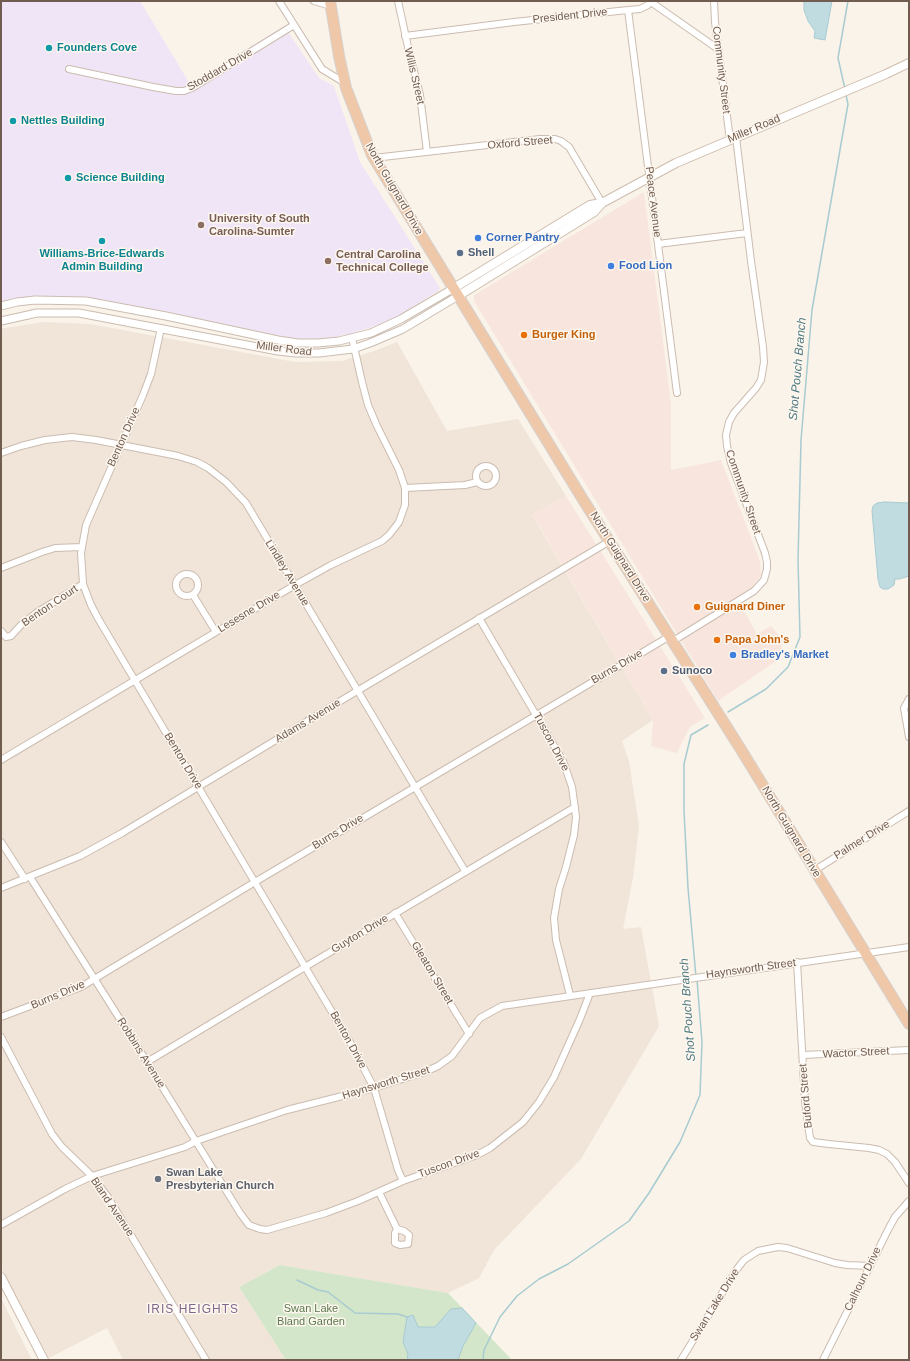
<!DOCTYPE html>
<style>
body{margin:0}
#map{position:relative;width:910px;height:1361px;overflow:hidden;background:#faf3e9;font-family:Arial,sans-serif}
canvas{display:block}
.frame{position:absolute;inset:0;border:2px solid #715c50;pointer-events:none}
</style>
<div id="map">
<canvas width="910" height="1361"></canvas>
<div class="frame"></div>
</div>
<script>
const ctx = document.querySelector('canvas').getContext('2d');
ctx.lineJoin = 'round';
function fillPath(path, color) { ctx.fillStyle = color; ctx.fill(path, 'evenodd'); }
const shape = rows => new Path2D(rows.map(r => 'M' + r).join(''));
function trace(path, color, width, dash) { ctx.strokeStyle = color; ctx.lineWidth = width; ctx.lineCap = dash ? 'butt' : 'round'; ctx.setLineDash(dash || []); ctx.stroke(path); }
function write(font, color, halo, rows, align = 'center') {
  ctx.font = font + ' Arial,sans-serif'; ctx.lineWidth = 3; ctx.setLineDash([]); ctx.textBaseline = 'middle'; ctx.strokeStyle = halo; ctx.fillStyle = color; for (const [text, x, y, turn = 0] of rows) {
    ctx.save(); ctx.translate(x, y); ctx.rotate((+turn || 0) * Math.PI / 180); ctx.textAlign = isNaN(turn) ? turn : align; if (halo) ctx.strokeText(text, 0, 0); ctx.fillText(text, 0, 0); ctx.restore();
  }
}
const residential = shape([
 [44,322,90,324,295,362,342,361,374,351,397,342,447,431,518,419,566,496,532,515,653,720,622,741,629,761,639,826,633,878,623,929,641,927,659,1026,581,1159,494,1250,479,1278,448,1293,280,1265,239,1287,286,1360,123,1360,107,1328,49,1358,1,1268,1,329,5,328],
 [1,1298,32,1360,1,1360]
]);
const commercial = shape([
 [644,192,671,404,671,470,721,460,760,561,761,576,751,588,737,598,757,634,771,626,783,640,779,659,718,701,474,301,474,295],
 [566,496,705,718,690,727,677,753,651,746,653,720,532,514]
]);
const education = shape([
 [1,1,140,1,190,84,284,26,319,78,334,86,360,162,440,288,438,291,388,322,349,334,328,338,305,339,277,336,69,299,1,305]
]);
const green = shape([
 [280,1265,448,1293,512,1360,286,1360,239,1287]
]);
const water = shape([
 [804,1,832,1,825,40,814,38,815,31,808,21,804,10,804,1],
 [885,502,909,503,909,576,899,579,895,579,894,585,888,589,883,589,880,587,878,579,872,511,873,506,877,503,885,502],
 [462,1308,476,1323,463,1346,458,1360,407,1360,408,1354,403,1342,407,1317,413,1315,418,1327,435,1327,451,1309,462,1308]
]);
const stream = shape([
 [845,89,838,58,848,1],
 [728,712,766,689,788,667,800,637,798,560,801,440,812,310,848,104,846,95],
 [696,977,688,888,684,811,684,764,691,735,708,725],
 [297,1280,318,1290,328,1292,355,1313,398,1314,407,1317],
 [483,1360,484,1350,500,1317,517,1296,539,1279,568,1264,629,1221,649,1193,680,1142,700,1095,702,1042,697,980]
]);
const minor = shape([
 [279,1,322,69,345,83],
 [314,1,331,6],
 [398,1,408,47,420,95,427,152],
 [714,1,715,22,730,140],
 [651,2,718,49],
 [628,10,677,393],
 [405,36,514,22,628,10,640,9,648,5,652,1],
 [69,69,153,87,176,91,184,91,192,88,294,25],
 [374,158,540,139,555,139,561,141,569,147,602,203],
 [658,244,747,233],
 [161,328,151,374,143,395,86,525,81,553,83,584,91,605,99,620,351,1044,374,1088,398,1170,403,1181],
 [1,453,21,446,45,440,72,437,96,440,178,456,197,462,208,468,226,482,246,503,465,871],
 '476 476a10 10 0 1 1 20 0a10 10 0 1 1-20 0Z',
 [405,488,465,485,477,482],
 [1,568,42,552,55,548,81,547],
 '176 585a11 11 0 1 1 22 0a11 11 0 1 1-22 0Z',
 [193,595,216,632],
 [479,618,563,761,572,787,576,817,574,835,566,867,559,889,554,918,556,940,570,995],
 [1,631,6,637,11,636,21,625,36,613,83,584],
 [673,641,754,591,764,580,767,569,767,562,765,553,731,463,727,446,726,435,729,422,734,413,756,388,761,380,764,362,763,347,751,261,736,137],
 [909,699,904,708,909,737],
 [1,760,295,585,331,565,382,541,389,535,396,526,399,522,405,505,405,488,399,470,377,426,368,405,362,382,352,338],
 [1,842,25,879],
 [815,870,909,811],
 [30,877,147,1062,240,1213,249,1225,260,1229,267,1230,326,1213,358,1201,403,1181,477,1155,490,1148,523,1122,539,1102,554,1077,580,1019,590,993],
 [1,888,80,856,122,833,357,691,610,541],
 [395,913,469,1034],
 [797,962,805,1101,810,1138,813,1142,829,1144,869,1148,879,1150,887,1154,895,1162,909,1183],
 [1,1017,81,987,255,882,670,636],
 [1,1037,52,1134,62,1147,92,1176,108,1197,206,1360],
 [803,1055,909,1050],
 [147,1062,305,967,575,807],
 [379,1192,397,1229,404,1231,409,1235,408,1244,400,1245,395,1243,395,1233,397,1229],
 [1,1225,65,1189,92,1176,185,1147,196,1141,287,1110,374,1088,427,1071,438,1066,452,1056,480,1018,502,1006,909,947],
 [681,1360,737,1269,744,1260,758,1251,778,1247,787,1248,835,1263,847,1265,870,1266],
 [823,1360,889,1228,895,1217,909,1201]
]);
const tertiary = shape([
 [1,306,17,302,35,300,86,301,166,316,278,340,298,343,318,343,339,341,371,333,401,319,454,288],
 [1,321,37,313,79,313,278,351,296,353,319,353,353,349,370,343,403,329,458,296]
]);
const secondary = shape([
 [454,288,590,205,602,203,676,163,886,74,909,63],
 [458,296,594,212,602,203],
 [1,1277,44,1360]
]);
const trunk = shape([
 [330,1,339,56,346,88,372,155,582,498,740,748,909,1024]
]);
const markers = [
 [49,48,4,"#0f9aa8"],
 [13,121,4,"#0f9aa8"],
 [68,178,4,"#0f9aa8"],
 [201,225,4,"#8d6e63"],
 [478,238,4,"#3f7fe0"],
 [102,241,4,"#0f9aa8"],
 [460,253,4,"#5c6f8a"],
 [328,261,4,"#8d6e63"],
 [611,266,4,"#3f7fe0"],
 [524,335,4,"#e8710a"],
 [697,607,4,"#e8710a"],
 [717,640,4,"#e8710a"],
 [733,655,4,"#3f7fe0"],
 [664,671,4,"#5c6f8a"],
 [158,1179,4,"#6b7280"]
];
const streetNames = [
 ["President Drive",570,16,-6],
 ["Stoddard Drive",220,70,-30],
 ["Community Street",721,70,83],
 ["Willis Street",414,76,77],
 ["Miller Road",754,129,-23],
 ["Oxford Street",520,143,-5],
 ["North Guignard Drive",394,189,60],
 ["Peace Avenue",653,202,83],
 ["Miller Road",284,349,7],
 ["Benton Drive",124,437,-66],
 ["Community Street",743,492,71],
 ["North Guignard Drive",620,557,58],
 ["Lindley Avenue",287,573,59],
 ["Benton Court",50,606,-34],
 ["Lesesne Drive",249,612,-31],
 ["Burns Drive",617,667,-30],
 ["Adams Avenue",308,721,-31],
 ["Tuscon Drive",551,742,62],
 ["Benton Drive",183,761,59],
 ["Burns Drive",338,832,-31],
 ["North Guignard Drive",791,832,59],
 ["Palmer Drive",862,840,-32],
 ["Guyton Drive",360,934,-31],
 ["Haynsworth Street",751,969,-8],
 ["Gleaton Street",432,973,59],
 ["Burns Drive",58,995,-23],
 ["Benton Drive",348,1040,61],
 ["Robbins Avenue",141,1053,58],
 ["Wactor Street",856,1053,-3],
 ["Haynsworth Street",386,1083,-17],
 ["Buford Street",806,1096,-95],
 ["Tuscon Drive",449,1164,-20],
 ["Bland Avenue",112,1207,56],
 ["Calhoun Drive",863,1279,-64],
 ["Swan Lake Drive",715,1305,-58]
];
const cultureNames = [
 ["Founders Cove",57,48],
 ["Nettles Building",21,121],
 ["Science Building",76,178],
 ["Williams-Brice-Edwards",102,254,"center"],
 ["Admin Building",102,267,"center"]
];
const educationNames = [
 ["University of South",209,219],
 ["Carolina-Sumter",209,232],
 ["Central Carolina",336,255],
 ["Technical College",336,268]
];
const shopNames = [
 ["Corner Pantry",486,238],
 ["Food Lion",619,266],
 ["Bradley's Market",741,655]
];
const serviceNames = [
 ["Shell",468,253],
 ["Sunoco",672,671]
];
const foodNames = [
 ["Burger King",532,335],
 ["Guignard Diner",705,607],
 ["Papa John's",725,640]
];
const worshipNames = [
 ["Swan Lake",166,1173],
 ["Presbyterian Church",166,1186]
];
const parkNames = [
 ["Swan Lake",311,1309],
 ["Bland Garden",311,1322]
];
const waterNames = [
 ["Shot Pouch Branch",798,369,-85],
 ["Shot Pouch Branch",688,1010,-94]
];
const neighbourhoodNames = [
 ["IRIS HEIGHTS",193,1310]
];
fillPath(residential, '#f0e5d8');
fillPath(commercial, '#f8e6de');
fillPath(education, '#f0e5f6');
fillPath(green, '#d4e6c9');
fillPath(water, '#c0dce1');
trace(water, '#a7cbd1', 1);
trace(stream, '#a7cbd1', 1.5);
trace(minor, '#cbbcb0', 8);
trace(tertiary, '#cbbcb0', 9);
trace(secondary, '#cdbcae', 10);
trace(trunk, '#d7d1ce', 12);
trace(minor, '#fff', 6);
trace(tertiary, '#fff', 7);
trace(secondary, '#fff', 8);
trace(trunk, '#eec8a9', 10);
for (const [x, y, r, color] of markers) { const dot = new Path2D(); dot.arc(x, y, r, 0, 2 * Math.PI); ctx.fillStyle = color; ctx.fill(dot); trace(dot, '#fdf7ef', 1.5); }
write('11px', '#715c50', '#fdf7ef', streetNames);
write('bold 11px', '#0d838f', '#fdf7ef', cultureNames, 'left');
write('bold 11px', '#785e54', '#fdf7ef', educationNames, 'left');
write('bold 11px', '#366cbe', '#fdf7ef', shopNames, 'left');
write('bold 11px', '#4e5e75', '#fdf7ef', serviceNames, 'left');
write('bold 11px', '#c56008', '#fdf7ef', foodNames, 'left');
write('bold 11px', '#5b616d', '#fdf7ef', worshipNames, 'left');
write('11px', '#5a7a4d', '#fdf7ef', parkNames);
write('italic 12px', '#4c7881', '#fdf7ef', waterNames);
ctx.letterSpacing = '1px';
write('12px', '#80678c', '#fdf7ef', neighbourhoodNames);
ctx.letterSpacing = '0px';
</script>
